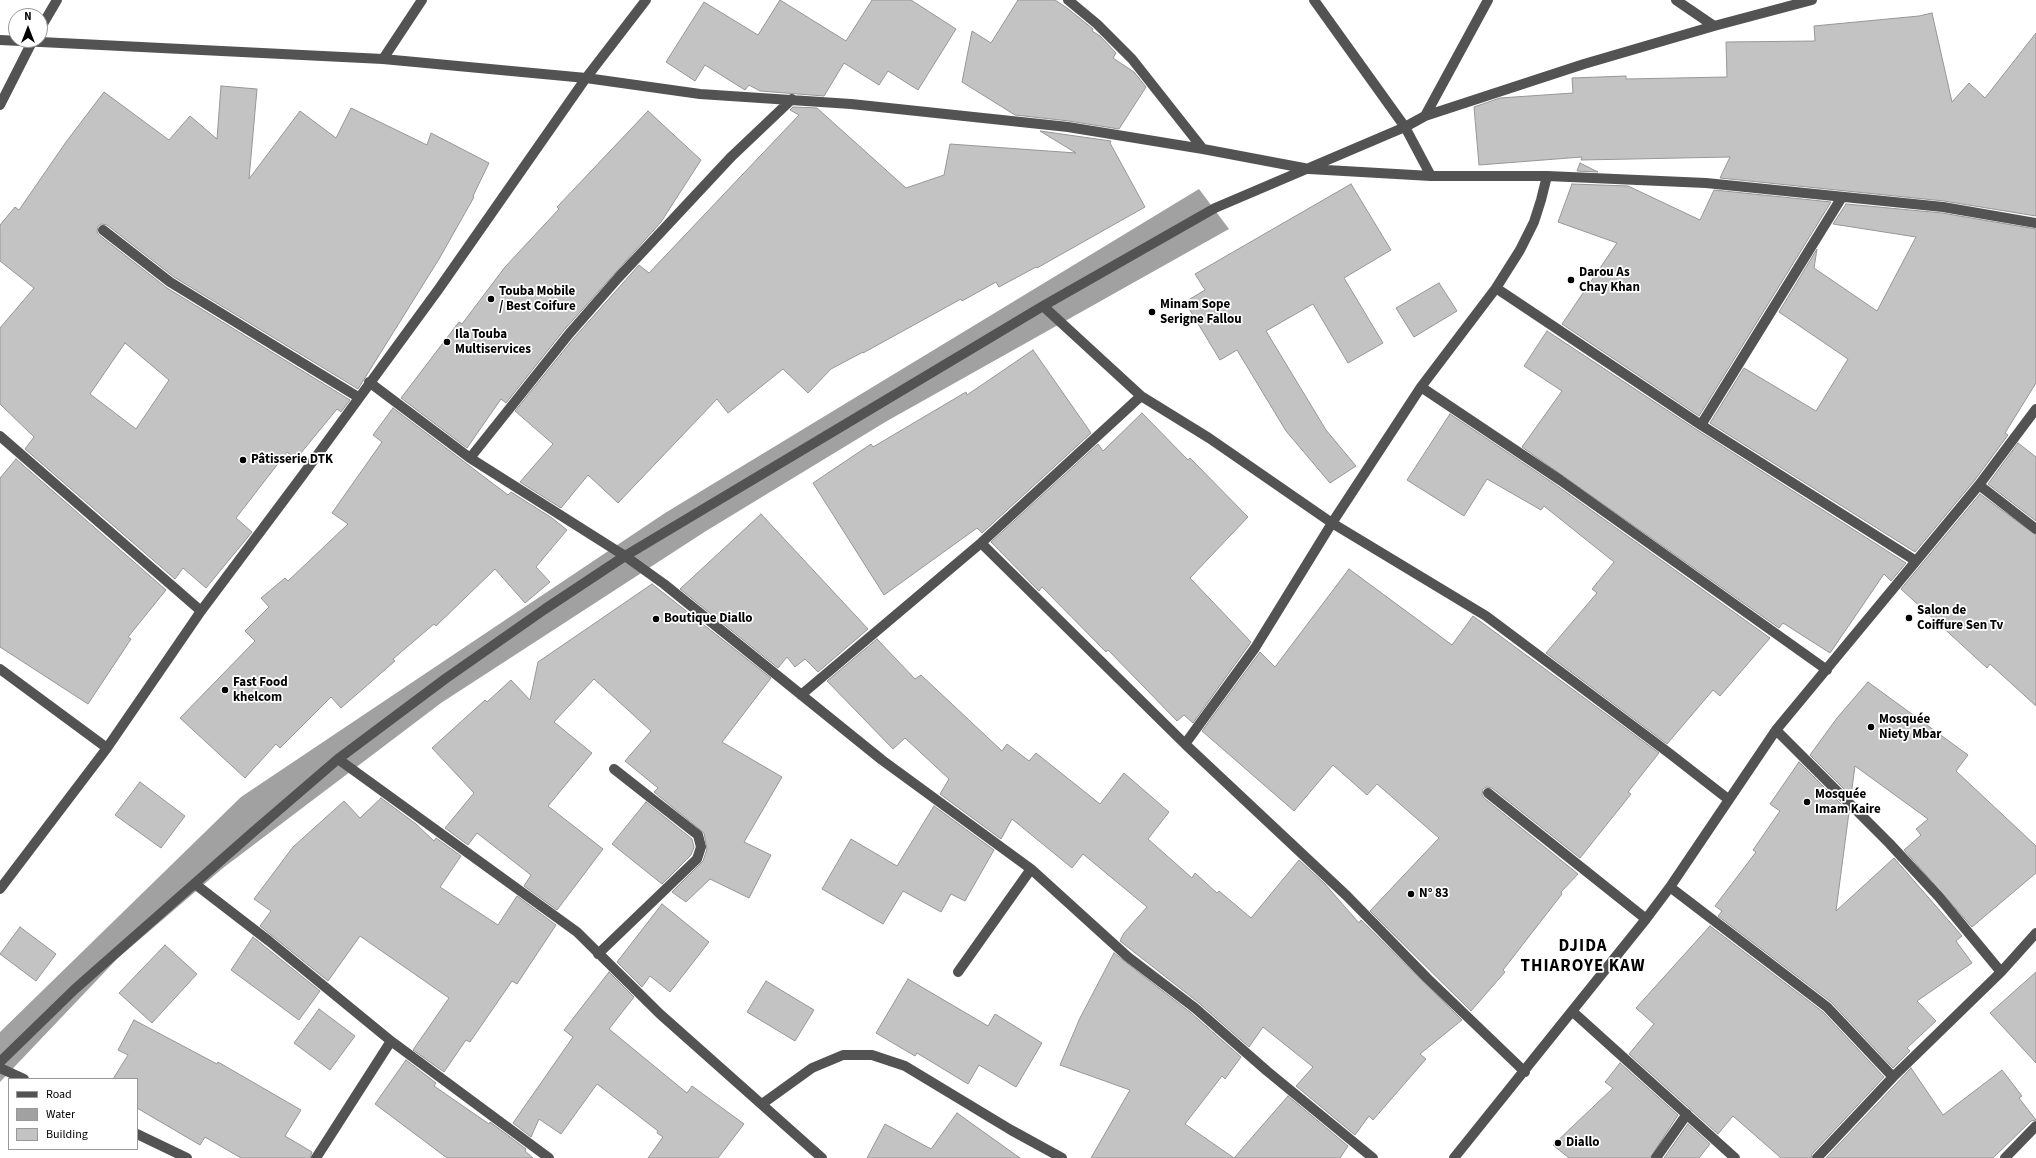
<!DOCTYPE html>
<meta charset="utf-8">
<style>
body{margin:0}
#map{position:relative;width:2036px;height:1158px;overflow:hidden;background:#fff;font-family:"Source Sans 3",sans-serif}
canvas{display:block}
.legend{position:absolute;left:8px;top:1078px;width:130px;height:72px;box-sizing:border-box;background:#fff;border:1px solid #999;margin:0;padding:5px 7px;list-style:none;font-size:12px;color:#000}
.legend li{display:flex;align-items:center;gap:8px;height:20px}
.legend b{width:20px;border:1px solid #999}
.north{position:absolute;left:8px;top:8px;width:40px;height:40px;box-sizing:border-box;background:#fff;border:1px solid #999;border-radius:50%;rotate:0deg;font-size:11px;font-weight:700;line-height:16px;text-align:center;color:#000}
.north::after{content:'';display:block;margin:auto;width:14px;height:18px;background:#000;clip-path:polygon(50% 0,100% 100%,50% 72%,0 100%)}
</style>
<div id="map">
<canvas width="2036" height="1158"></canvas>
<ul class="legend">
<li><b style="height:5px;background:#535353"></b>Road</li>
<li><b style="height:11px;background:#a1a1a1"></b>Water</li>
<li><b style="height:11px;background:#c3c3c3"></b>Building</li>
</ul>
<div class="north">N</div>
</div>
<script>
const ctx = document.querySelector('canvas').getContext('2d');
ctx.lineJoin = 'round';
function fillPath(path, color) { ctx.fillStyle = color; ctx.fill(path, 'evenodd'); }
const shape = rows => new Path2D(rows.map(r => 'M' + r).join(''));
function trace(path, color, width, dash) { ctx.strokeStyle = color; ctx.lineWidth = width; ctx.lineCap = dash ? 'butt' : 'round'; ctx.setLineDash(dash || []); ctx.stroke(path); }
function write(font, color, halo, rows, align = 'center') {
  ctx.font = font + ' "Source Sans 3",sans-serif'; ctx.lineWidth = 3.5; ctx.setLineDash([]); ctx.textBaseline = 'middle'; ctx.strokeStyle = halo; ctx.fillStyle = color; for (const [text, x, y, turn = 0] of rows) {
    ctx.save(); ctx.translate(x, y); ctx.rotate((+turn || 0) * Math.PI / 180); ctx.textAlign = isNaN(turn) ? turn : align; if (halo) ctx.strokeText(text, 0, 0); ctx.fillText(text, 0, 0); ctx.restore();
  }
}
const water = shape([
 [1199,189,1229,229,887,421,706,531,441,703,223,868,118,958,0,1082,0,1032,241,797,665,513]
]);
const building = shape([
 [780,0,846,41,872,0,911,0,956,29,918,90,888,71,879,85,844,63,824,96,760,91,749,85,745,90,705,65,695,81,666,62,704,2,758,35,780,0],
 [1018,0,1055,0,1067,8,1093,29,1092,31,1100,36,1116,53,1113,58,1134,72,1146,87,1119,129,1069,121,1015,115,962,82,972,31,991,43,1018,0],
 [1932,13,1952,102,1969,83,1985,98,2036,33,2036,216,1944,201,1720,178,1730,157,1581,160,1582,157,1479,165,1474,107,1500,98,1573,93,1572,78,1626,76,1626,79,1727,77,1726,42,1815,41,1814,26,1919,16,1932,13],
 [221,86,257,89,249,179,300,111,336,138,351,108,427,145,431,133,489,163,473,196,474,197,439,259,358,389,174,277,107,225,101,224,98,226,97,232,99,235,167,288,350,400,341,412,337,409,296,459,287,452,236,518,252,532,206,588,183,568,175,579,25,449,34,437,0,404,0,328,34,288,0,261,0,225,15,207,19,210,66,142,104,92,169,140,190,116,217,139,221,86],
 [125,343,169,380,136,429,90,394,125,343],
 [793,107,817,108,906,188,944,175,950,144,1076,153,1040,131,1111,141,1110,143,1145,207,1037,268,1036,267,999,287,996,282,962,301,961,299,863,353,863,352,831,369,808,393,783,369,728,413,717,399,618,503,588,475,561,508,520,482,553,444,515,411,574,338,639,265,649,273,799,115,790,110,793,107],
 [648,111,701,160,661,222,564,330,506,403,501,399,467,448,401,398,459,322,462,324,505,267,559,209,557,207,648,111],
 [1580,163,1598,172,1577,171,1580,163],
 [1351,184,1391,250,1344,278,1383,343,1348,363,1313,304,1266,331,1326,430,1356,466,1330,483,1286,431,1237,350,1220,360,1185,302,1205,290,1195,274,1351,184],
 [1572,184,1628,186,1700,220,1714,190,1831,202,1699,416,1562,324,1617,243,1558,222,1572,184],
 [1846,204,1942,213,2036,229,2036,383,2005,433,2008,435,1974,481,1915,552,1710,423,1744,368,1816,411,1848,359,1779,312,1817,249,1814,268,1877,311,1916,237,1833,224,1846,204],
 [1439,283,1457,311,1414,337,1396,308,1439,283],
 [1547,331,1697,430,1906,563,1891,581,1884,574,1830,653,1783,623,1779,628,1522,447,1562,391,1524,366,1547,331],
 [1033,350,1091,433,982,533,977,528,884,595,813,483,871,444,873,447,966,392,967,395,1033,350],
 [393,408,508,495,511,492,552,518,567,530,536,567,550,582,525,603,495,569,436,626,434,624,393,659,395,661,341,708,331,697,280,748,276,744,245,778,180,718,255,641,245,631,269,607,261,598,285,578,288,581,348,524,332,513,382,442,373,435,393,408],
 [1142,413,1188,460,1190,458,1248,517,1190,578,1251,642,1193,723,1184,715,1177,721,1108,650,1106,652,1042,587,1039,591,991,542,1098,444,1103,451,1142,413],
 [1450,414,1556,485,1770,638,1720,696,1713,690,1667,744,1546,653,1597,593,1592,589,1614,562,1544,506,1541,510,1487,479,1464,516,1407,480,1450,414],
 [2018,443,2036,457,2036,521,1988,484,2018,443],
 [16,459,166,590,128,637,131,639,88,704,0,647,0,478,16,459],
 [1980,494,2036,535,2036,706,1990,664,1987,668,1901,589,1980,494],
 [761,514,868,629,818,672,805,659,795,667,787,657,778,668,680,589,761,514],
 [1349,569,1452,645,1473,616,1659,753,1628,792,1631,794,1580,858,1492,788,1486,787,1483,789,1482,795,1484,798,1578,874,1561,892,1562,894,1503,970,1505,972,1471,1011,1370,911,1439,838,1377,784,1367,795,1333,765,1294,811,1202,731,1260,652,1275,667,1349,569],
 [652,584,771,678,722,742,782,777,744,842,771,855,749,898,710,879,686,902,672,892,703,861,707,849,704,833,654,792,658,788,625,761,651,731,594,679,554,722,592,753,548,806,603,849,557,910,524,886,531,875,477,833,468,845,445,828,474,793,432,748,485,700,487,702,511,680,530,700,538,662,652,584],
 [877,639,915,679,921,675,1002,751,1007,744,1029,761,1036,753,1100,804,1124,773,1169,812,1148,839,1192,878,1195,873,1217,893,1219,891,1251,918,1299,860,1324,883,1359,923,1361,920,1462,1020,1420,1054,1426,1059,1373,1120,1369,1116,1355,1135,1296,1086,1313,1067,1263,1027,1249,1047,1199,1003,1120,941,1124,933,1147,907,1083,854,1072,868,1012,819,1001,839,940,794,949,779,905,738,893,749,827,681,877,639],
 [1868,682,1968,755,1956,771,2036,846,2036,873,1972,927,1904,850,1921,835,1916,829,1928,819,1855,766,1851,796,1810,755,1837,718,1868,682],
 [1799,762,1849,812,1836,911,1894,858,1962,936,1956,941,1972,963,1917,1001,1936,1021,1907,1048,1910,1051,1893,1068,1831,1002,1718,916,1722,911,1715,906,1756,852,1753,850,1780,811,1770,804,1799,762],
 [140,782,185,816,161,848,115,815,140,782],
 [381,798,416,824,434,841,436,838,461,856,440,887,498,925,517,896,556,925,517,984,512,981,470,1042,466,1040,444,1072,413,1050,449,998,360,936,328,981,260,926,271,911,254,899,293,847,344,801,360,818,381,798],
 [646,802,692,839,694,847,691,855,662,884,612,844,646,802],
 [934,806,994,850,965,901,951,894,941,912,903,891,883,924,822,889,851,839,897,866,934,806],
 [662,904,709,942,670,992,650,976,642,987,617,962,662,904],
 [1710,926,1823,1012,1884,1077,1812,1154,1811,1158,1781,1158,1733,1116,1718,1134,1629,1054,1654,1024,1636,1008,1710,926],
 [20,927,56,954,36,981,0,954,20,927],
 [253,937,320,991,299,1020,231,970,253,937],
 [165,945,197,974,152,1023,119,993,165,945],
 [1114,953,1191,1013,1241,1057,1225,1079,1222,1076,1185,1124,1234,1158,1091,1158,1130,1090,1060,1065,1080,1018,1114,953],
 [609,972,634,997,609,1029,687,1093,692,1086,744,1124,718,1158,648,1158,663,1137,657,1133,658,1131,597,1084,561,1134,539,1119,531,1137,513,1123,573,1037,564,1030,609,972],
 [2036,972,2036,1063,1990,1013,2036,972],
 [908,979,988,1026,995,1014,1042,1043,1016,1087,979,1065,968,1084,917,1053,915,1056,876,1033,908,979],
 [766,981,814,1010,795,1041,747,1012,766,981],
 [319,1009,355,1036,330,1070,294,1043,319,1009],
 [134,1020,217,1064,218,1062,301,1110,285,1136,312,1152,310,1158,241,1158,205,1137,200,1145,137,1108,137,1079,113,1079,128,1055,118,1050,134,1020],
 [406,1060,436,1083,434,1086,489,1124,490,1122,526,1149,525,1151,533,1158,447,1158,375,1104,406,1060],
 [1620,1063,1678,1115,1650,1158,1569,1158,1553,1145,1613,1088,1605,1082,1620,1063],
 [1911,1068,1943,1115,2002,1070,2022,1096,2019,1098,2036,1120,2031,1121,1993,1158,1826,1158,1911,1068],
 [1288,1096,1348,1146,1340,1158,1234,1158,1288,1096],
 [957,1113,1020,1158,867,1158,885,1124,931,1149,957,1113],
 [1688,1124,1710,1144,1699,1158,1664,1158,1688,1124]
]);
const minor = shape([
 [1068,0,1097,24,1132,59,1203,149],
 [1314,0,1405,127,1431,176],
 [1676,0,1714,26],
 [40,29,57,0],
 [0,40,383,59,586,78,700,94,851,104,1068,127,1203,149,1309,169,1431,176,1547,176,1706,183,1943,207,2036,223],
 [383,59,422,0],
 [0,105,33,40],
 [1425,116,1488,0],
 [103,230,170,282,358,397],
 [1496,288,1701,425,1916,561],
 [1043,306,1141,396,1209,438,1332,523,1486,616,1669,753,1728,799],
 [369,382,470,458,625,556,664,584,882,760,1031,869,1128,957,1195,1008,1267,1071,1373,1158],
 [1421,387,1560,480,1827,670],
 [1701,425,1842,197],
 [0,436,201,611],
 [470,458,569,334,618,278,732,156,792,99],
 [1979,485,2036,529],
 [981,543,1185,744,1347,896,1427,978,1525,1072],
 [0,669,107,748],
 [801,695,981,543,1141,396],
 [1776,730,1889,843,1939,897,2001,972],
 [1185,744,1255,648,1332,523,1421,387,1496,288,1520,250,1534,222,1541,200,1547,176],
 [338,759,577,932,660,1014,822,1158],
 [1488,793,1646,919],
 [195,884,269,941,391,1041,549,1158],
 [1670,887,1827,1007,1893,1077],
 [0,889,107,748,201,611,302,476,438,290,586,78,646,0],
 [598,954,697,859,701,847,698,835,614,769],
 [958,972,1031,869],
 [1573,1012,1735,1158],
 [0,1062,75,989,252,833,338,759,445,679,545,609,625,556,1043,306,1215,208,1405,127,1425,116,1584,64,1714,26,1812,0],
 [0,1068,24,1079],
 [762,1104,812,1068,843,1055,872,1055,905,1066,1011,1130,1062,1158],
 [137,1134,187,1158],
 [316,1158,391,1041],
 [1454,1158,1646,919,1670,887,1776,730,1979,485,2036,409],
 [1656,1158,1687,1114],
 [1817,1158,1893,1077,2001,972,2036,933],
 [2005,1158,2036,1126]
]);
const markers = [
 [1571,280,4,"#000"],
 [491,299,4,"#000"],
 [1152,312,4,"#000"],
 [447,342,4,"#000"],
 [243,460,4,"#000"],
 [1909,618,4,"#000"],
 [656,619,4,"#000"],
 [225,690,4,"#000"],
 [1871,727,4,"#000"],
 [1807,802,4,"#000"],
 [1411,894,4,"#000"],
 [1558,1143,4,"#000"]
];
const poiNames = [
 ["Darou As",1579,273],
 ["Chay Khan",1579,288],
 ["Touba Mobile",499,292],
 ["/ Best Coifure",499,307],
 ["Minam Sope",1160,305],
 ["Serigne Fallou",1160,320],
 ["Ila Touba",455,335],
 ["Multiservices",455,350],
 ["Pâtisserie DTK",251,460],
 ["Salon de",1917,611],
 ["Coiffure Sen Tv",1917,626],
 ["Boutique Diallo",664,619],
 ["Fast Food",233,683],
 ["khelcom",233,698],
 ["Mosquée",1879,720],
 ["Niety Mbar",1879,735],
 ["Mosquée",1815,795],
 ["Imam Kaire",1815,810],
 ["N° 83",1419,894],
 ["Diallo",1566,1143]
];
const districtNames = [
 ["DJIDA",1583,947],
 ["THIAROYE KAW",1583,967]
];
fillPath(water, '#a1a1a1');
fillPath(building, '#c3c3c3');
trace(building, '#979797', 1);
trace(minor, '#535353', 10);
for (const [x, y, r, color] of markers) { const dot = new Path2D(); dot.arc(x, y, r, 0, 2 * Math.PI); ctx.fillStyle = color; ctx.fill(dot); trace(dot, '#fff', 1.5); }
write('bold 13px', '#000', '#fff', poiNames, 'left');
ctx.letterSpacing = '1px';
write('bold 17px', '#000', '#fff', districtNames);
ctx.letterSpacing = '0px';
</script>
